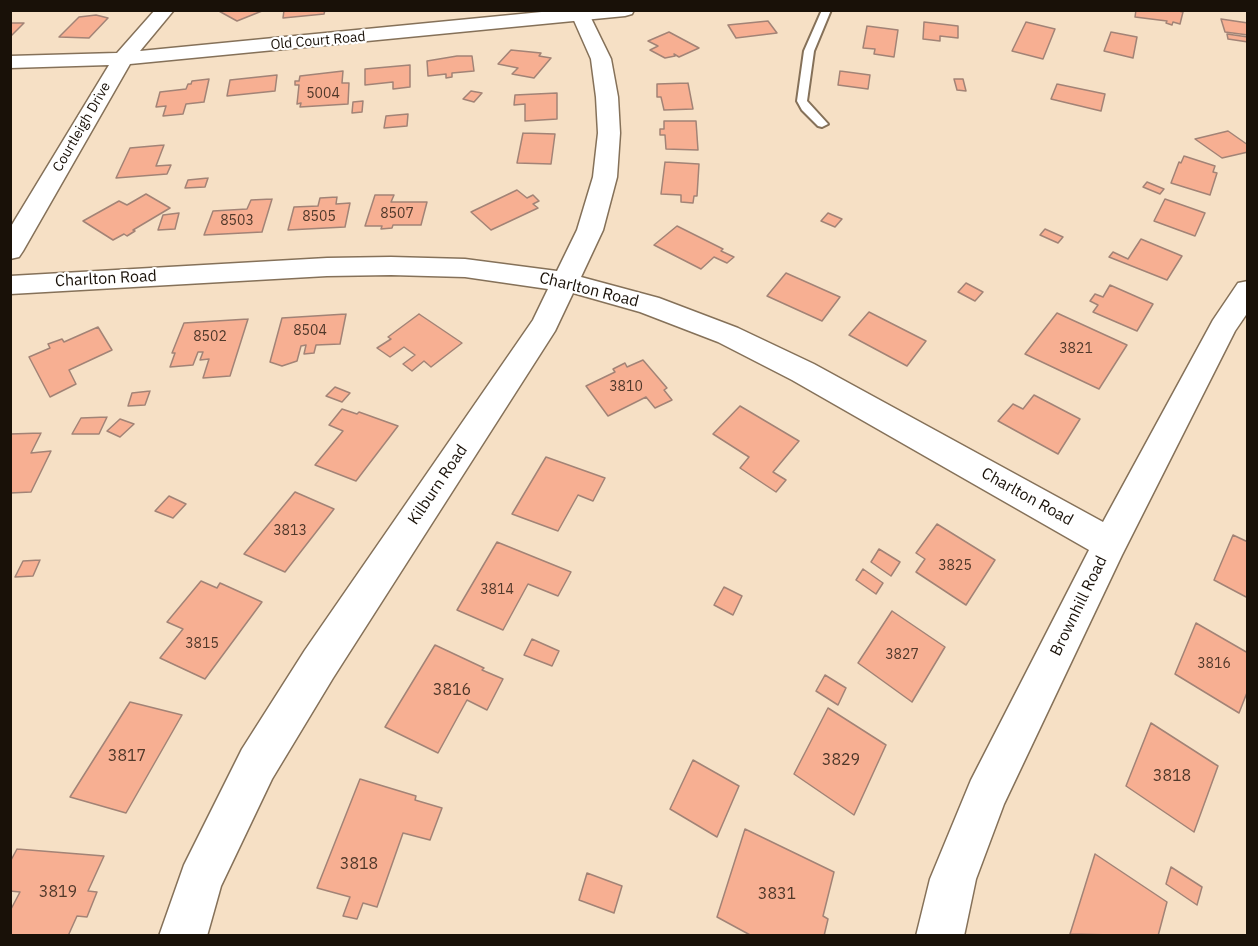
<!DOCTYPE html>
<style>
body{margin:0}
#map{position:relative;width:1258px;height:946px;overflow:hidden;background:#f6e0c5;font-family:"IBM Plex Sans",sans-serif}
canvas{display:block}
.frame{position:absolute;inset:0;border:12px solid #191108;pointer-events:none}
</style>
<div id="map">
<canvas width="1258" height="946"></canvas>
<div class="frame"></div>
</div>
<script>
const ctx = document.querySelector('canvas').getContext('2d');
ctx.lineJoin = 'round';
function fillPath(path, color) { ctx.fillStyle = color; ctx.fill(path, 'evenodd'); }
const shape = rows => new Path2D(rows.map(r => 'M' + r).join(''));
function trace(path, color, width, dash) { ctx.strokeStyle = color; ctx.lineWidth = width; ctx.lineCap = dash ? 'butt' : 'round'; ctx.setLineDash(dash || []); ctx.stroke(path); }
function write(font, color, halo, rows, align = 'center') {
  ctx.font = font + ' "IBM Plex Sans",sans-serif'; ctx.lineWidth = 4.5; ctx.setLineDash([]); ctx.textBaseline = 'middle'; ctx.strokeStyle = halo; ctx.fillStyle = color; for (const [text, x, y, turn = 0] of rows) {
    ctx.save(); ctx.translate(x, y); ctx.rotate((+turn || 0) * Math.PI / 180); ctx.textAlign = isNaN(turn) ? turn : align; if (halo) ctx.strokeText(text, 0, 0); ctx.fillText(text, 0, 0); ctx.restore();
  }
}
const building = shape([
 [217,10,261,10,262,11,237,21,217,10],
 [284,10,325,10,324,14,283,18,284,10],
 [1136,10,1174,10,1183,12,1180,24,1173,22,1172,25,1166,23,1167,21,1135,17,1136,10],
 [96,15,108,18,89,38,59,37,79,17,96,15],
 [1221,19,1248,23,1248,35,1225,32,1221,19],
 [768,21,777,33,736,38,728,25,768,21],
 [924,22,958,26,958,38,940,36,940,41,923,39,924,22],
 [1026,22,1055,29,1043,59,1012,51,1026,22],
 [10,23,24,23,11,36,10,23],
 [867,26,898,30,894,57,874,54,875,49,863,48,867,26],
 [669,32,699,48,679,57,674,54,675,56,665,58,650,50,658,46,648,41,669,32],
 [1111,32,1137,37,1133,58,1104,51,1111,32],
 [1227,34,1248,37,1248,42,1228,39,1227,34],
 [511,50,541,53,539,56,551,58,534,78,512,74,518,68,498,64,511,50],
 [457,56,472,56,474,71,452,73,452,77,446,78,446,74,428,76,427,61,457,56],
 [410,65,410,87,393,89,393,82,365,85,365,69,410,65],
 [343,71,342,83,349,83,348,104,300,107,301,103,297,104,299,85,295,85,295,81,299,81,300,76,343,71],
 [840,71,870,75,868,89,838,85,840,71],
 [277,75,275,91,227,96,230,80,277,75],
 [209,79,204,102,186,104,183,114,163,116,166,106,156,107,160,92,186,89,188,84,191,84,192,81,209,79],
 [954,79,963,79,966,91,957,90,954,79],
 [688,83,693,109,664,110,661,97,657,97,657,84,688,83],
 [1057,84,1105,94,1101,111,1051,99,1057,84],
 [471,91,482,93,474,102,463,99,471,91],
 [557,93,557,119,525,121,525,104,514,105,515,95,557,93],
 [363,101,362,112,352,113,353,102,363,101],
 [408,114,407,126,384,128,386,116,408,114],
 [664,121,696,121,698,150,666,149,665,135,660,135,660,129,664,129,664,121],
 [1228,131,1248,145,1248,152,1222,158,1195,139,1228,131],
 [523,133,555,134,551,164,517,163,523,133],
 [164,145,156,166,171,165,167,174,116,178,130,148,164,145],
 [1184,156,1215,166,1213,172,1217,173,1210,195,1171,183,1179,162,1181,163,1184,156],
 [665,162,699,164,697,196,694,196,693,203,681,202,681,195,661,194,665,162],
 [208,178,205,187,185,188,188,180,208,178],
 [1147,182,1164,189,1160,194,1143,187,1147,182],
 [517,190,527,198,533,195,539,201,533,204,538,208,491,230,471,212,517,190],
 [146,194,170,208,133,230,135,231,127,236,124,234,113,240,83,221,119,201,127,205,146,194],
 [375,195,394,195,391,202,427,202,421,225,393,225,392,228,381,229,382,226,365,226,375,195],
 [337,197,336,204,350,203,345,227,288,230,294,207,318,206,320,198,337,197],
 [272,199,262,232,204,235,213,211,247,209,251,200,272,199],
 [1165,199,1205,213,1195,236,1154,221,1165,199],
 [179,213,175,229,158,230,163,215,179,213],
 [828,213,842,219,835,227,821,221,828,213],
 [677,226,723,249,721,251,734,257,727,263,714,257,701,269,654,245,677,226],
 [1045,229,1063,237,1058,243,1040,235,1045,229],
 [1141,239,1182,256,1167,280,1109,257,1113,252,1128,259,1141,239],
 [786,273,840,297,822,321,767,296,786,273],
 [966,283,983,292,975,301,958,292,966,283],
 [1110,285,1153,304,1137,331,1093,312,1098,305,1090,301,1095,294,1103,297,1110,285],
 [869,312,926,341,907,366,849,335,869,312],
 [1057,313,1127,345,1099,389,1025,354,1057,313],
 [346,314,340,344,316,345,314,353,304,354,306,345,301,346,297,361,282,366,270,362,282,318,346,314],
 [419,314,462,343,431,367,424,361,412,371,403,364,415,355,404,347,390,357,377,348,391,339,388,337,419,314],
 [248,319,230,376,203,378,209,359,200,360,203,352,198,352,193,365,170,367,175,353,172,353,184,323,248,319],
 [98,327,112,350,69,370,76,384,50,397,29,357,50,348,48,344,62,339,64,342,98,327],
 [643,360,667,388,664,390,672,400,655,408,646,397,608,416,586,386,615,372,613,369,625,363,627,367,643,360],
 [335,387,350,393,342,402,326,396,335,387],
 [150,391,145,405,128,406,132,393,150,391],
 [1034,395,1080,419,1058,454,998,421,1013,404,1023,409,1034,395],
 [740,406,799,441,773,472,786,480,776,492,740,468,749,457,713,434,740,406],
 [342,409,357,414,359,412,398,426,356,481,315,465,343,431,329,425,342,409],
 [107,417,99,434,72,434,81,418,107,417],
 [120,419,134,424,120,437,107,431,120,419],
 [41,433,31,453,51,451,31,492,10,493,10,434,41,433],
 [546,457,605,478,593,501,578,495,558,531,512,514,546,457],
 [295,492,334,509,285,572,244,554,295,492],
 [169,496,186,504,173,518,155,511,169,496],
 [937,524,995,560,966,605,916,572,925,559,916,553,937,524],
 [1233,535,1248,542,1248,598,1214,580,1233,535],
 [497,542,571,572,558,596,528,584,503,630,457,610,497,542],
 [879,549,900,562,891,576,871,562,879,549],
 [40,560,33,576,15,577,23,561,40,560],
 [863,569,883,583,876,594,856,580,863,569],
 [201,581,217,588,220,583,262,602,205,679,160,658,183,629,167,622,201,581],
 [724,587,742,596,733,615,714,605,724,587],
 [892,611,945,647,912,702,858,663,892,611],
 [1196,623,1248,653,1248,690,1239,713,1175,674,1196,623],
 [532,639,559,651,552,666,524,655,532,639],
 [435,645,484,668,482,670,503,679,487,710,467,700,438,753,385,727,435,645],
 [825,675,846,688,838,705,816,691,825,675],
 [130,702,182,715,126,813,70,797,130,702],
 [828,708,886,745,854,815,794,774,828,708],
 [1151,723,1218,766,1194,832,1126,786,1151,723],
 [693,760,739,786,717,837,670,809,693,760],
 [360,779,416,796,415,800,442,808,430,840,403,833,377,907,363,903,357,919,343,916,350,897,317,888,360,779],
 [745,829,834,872,823,916,828,919,824,936,752,936,717,917,745,829],
 [17,849,104,856,88,891,97,892,87,917,77,916,68,936,10,936,10,911,20,892,10,891,10,862,17,849],
 [1095,854,1167,902,1158,936,1070,934,1095,854],
 [1171,867,1202,887,1197,905,1166,884,1171,867],
 [587,873,622,886,614,913,579,900,587,873]
]);
const lane = shape([
 [822,10,831,10,814,51,807,101,828,124,822,127,818,126,802,110,797,101,804,51,822,10]
]);
const street = shape([
 [581,10,588,12,590,16,611,59,618,97,620,133,617,177,603,230,581,277,659,298,738,328,814,364,1103,522,1213,320,1238,283,1248,281,1248,312,1235,331,1122,555,1004,804,976,879,964,936,916,936,930,879,971,780,1089,550,792,380,718,342,640,312,573,293,555,331,333,678,272,779,221,886,207,936,159,936,184,865,242,749,305,650,533,320,548,289,465,277,391,275,327,276,10,294,10,276,327,258,391,257,465,259,557,271,577,230,593,177,598,133,596,97,591,59,572,16,574,12,581,10]
]);
const secondary = shape([
 [155,10,174,10,140,51,562,10,634,10,632,14,625,16,130,64,23,251,19,257,10,259,10,228,109,65,10,68,10,56,117,53,155,10]
]);
const farStreetnames = [
 ["Old Court Road",318,41,-5],
 ["Courtleigh Drive",82,127,-60]
];
const numberNames = [
 ["5004",323,94],
 ["8507",397,214],
 ["8505",319,217],
 ["8503",237,221],
 ["8504",310,331],
 ["8502",210,337],
 ["3821",1076,349],
 ["3810",626,387],
 ["3813",290,531],
 ["3825",955,566],
 ["3814",497,590],
 ["3815",202,644],
 ["3827",902,655],
 ["3816",1214,664]
];
const streetNames = [
 ["Charlton Road",106,279,-3],
 ["Charlton Road",589,290,14],
 ["Kilburn Road",438,485,-56],
 ["Charlton Road",1027,497,29],
 ["Brownhill Road",1079,606,-64]
];
const nearNumbernames = [
 ["3816",452,690],
 ["3817",127,756],
 ["3829",841,760],
 ["3818",1172,776],
 ["3818",359,864],
 ["3819",58,892],
 ["3831",777,894]
];
fillPath(building, '#f7af92');
trace(building, '#a28376', 1.5);
trace(lane, '#857159', 4);
trace(street, '#857159', 3);
trace(secondary, '#857159', 3);
fillPath(lane, '#fff');
fillPath(street, '#fff');
fillPath(secondary, '#fff');
write('14px', '#191108', '#fff', farStreetnames);
write('14px', '#50382a', null, numberNames);
write('16px', '#191108', '#fff', streetNames);
write('16px', '#50382a', null, nearNumbernames);
</script>
